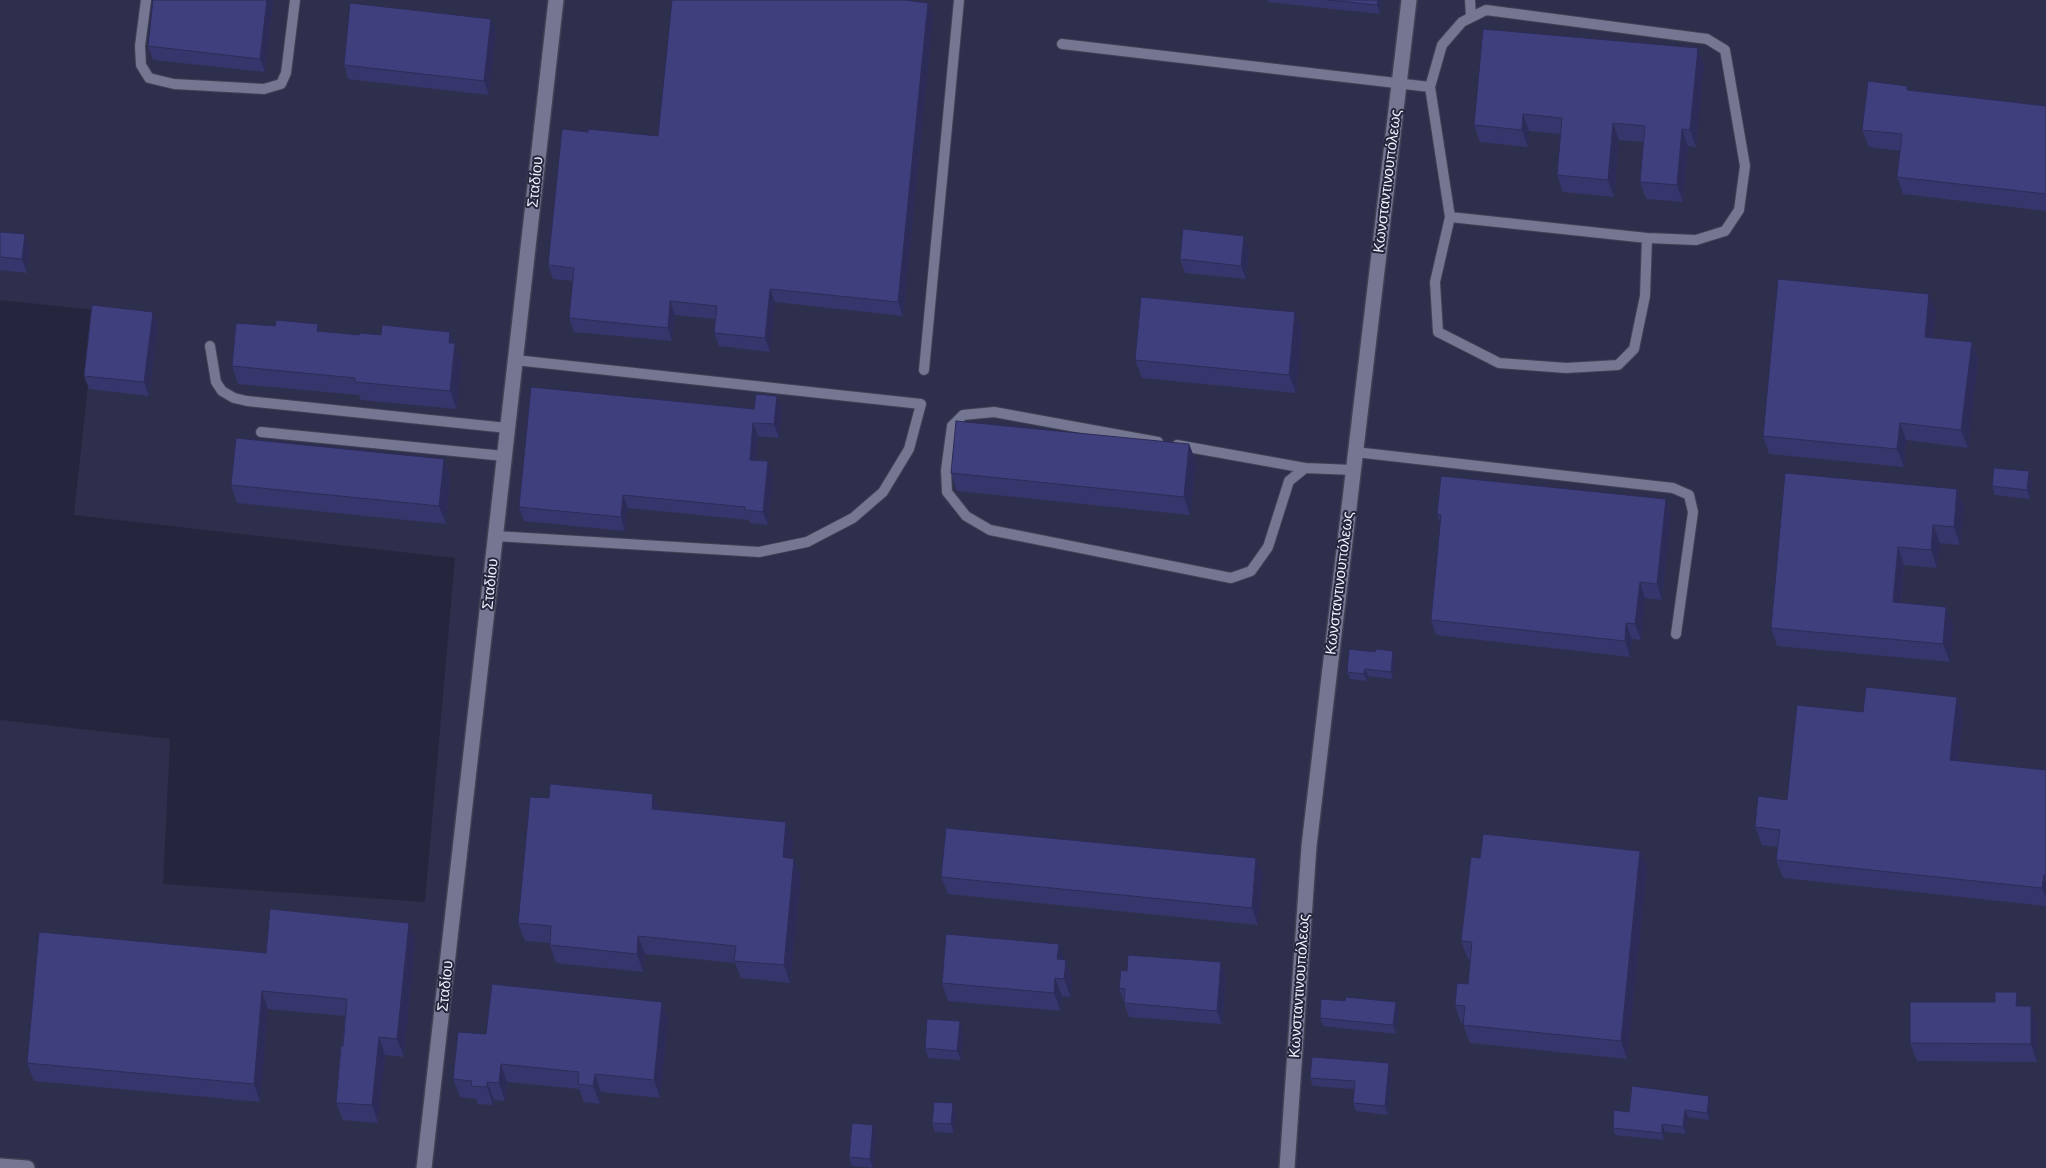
<!DOCTYPE html>
<meta charset="utf-8">
<style>
body{margin:0}
canvas{display:block;background:#25263d}
</style>
<canvas width="2046" height="1168"></canvas>
<script>
const ctx = document.querySelector('canvas').getContext('2d');
ctx.lineJoin = 'round';
function fillPath(path, color) { ctx.fillStyle = color; ctx.fill(path, 'evenodd'); }
const shape = rows => new Path2D(rows.map(r => 'M' + r).join(''));
function trace(path, color, width, dash) { ctx.strokeStyle = color; ctx.lineWidth = width; ctx.lineCap = dash ? 'butt' : 'round'; ctx.setLineDash(dash || []); ctx.stroke(path); }
function write(font, color, halo, rows, align = 'center') {
  ctx.font = font + ' Barlow,sans-serif'; ctx.lineWidth = 4; ctx.setLineDash([]); ctx.textBaseline = 'middle'; ctx.strokeStyle = halo; ctx.fillStyle = color; for (const [text, x, y, turn = 0] of rows) {
    ctx.save(); ctx.translate(x, y); ctx.rotate((+turn || 0) * Math.PI / 180); ctx.textAlign = isNaN(turn) ? turn : align; if (halo) ctx.strokeText(text, 0, 0); ctx.fillText(text, 0, 0); ctx.restore();
  }
}
const built = shape([
 [0,0,2046,0,2046,1168,27,1168,0,1166,0,720,170,739,163,884,425,902,455,558,74,515,96,310,0,300]
]);
const lane = shape([
 [146,0,140,46,141,65,149,78,174,84,264,89,281,84,286,73,295,0],
 [1470,0,1471,17],
 [1062,44,1430,87,1450,217,1435,282,1438,332,1499,363,1566,368,1618,365,1634,349,1645,296,1647,238],
 [1430,87,1442,45,1462,22,1486,10,1707,39,1725,50,1745,166,1739,210,1725,231,1696,240,1647,238,1450,217],
 [210,346,216,382,222,391,234,398,247,401,507,428],
 [924,370,959,0],
 [261,432,504,456],
 [1158,442,994,412,963,415,952,426,946,470,947,492,966,516,990,530,1231,578,1251,571,1268,547,1289,481,1305,468,1353,470],
 [1177,445,1305,468],
 [1355,452,1673,488,1689,495,1693,512,1676,634],
 [495,536,759,552,807,542,853,518,883,492,909,449,921,404,515,360]
]);
const street = shape([
 [0,1166,27,1168],
 [424,1168,556,0],
 [1287,1168,1309,846,1409,0]
]);
const wall = shape([
 [153,0,273,0,265,72,153,60,148,46],
 [1268,0,1382,0,1380,14,1268,2],
 [928,3,933,16,903,316,775,302,770,352,719,346,714,333,715,319,675,315,672,341,574,332,569,318,573,281,553,279,548,265,588,132,658,136],
 [496,32,489,95,348,79,344,65],
 [1704,65,1696,147,1688,146,1683,202,1646,199,1640,182,1643,142,1619,140,1614,197,1563,192,1557,175,1560,134,1529,131,1528,147,1480,142,1474,125],
 [1909,90,2046,106,2046,211,1903,194,1897,177,1900,151,1869,147,1862,130],
 [0,232,25,234,30,248,27,273,0,270],
 [1244,236,1249,250,1246,279,1185,273,1180,259],
 [1936,311,1933,338,1972,342,1978,360,1968,448,1906,440,1904,467,1769,454,1763,436],
 [158,325,149,396,89,389,84,376],
 [1302,330,1296,393,1142,378,1135,360],
 [321,332,359,335,450,332,461,361,457,409,361,400,359,395,238,384,232,366],
 [782,409,779,438,758,436,756,460,773,475,768,525,750,523,749,520,628,508,625,531,524,521,519,507],
 [1189,444,1196,462,1190,515,957,491,951,473],
 [444,459,450,477,446,524,237,503,231,485],
 [2032,481,2030,499,1995,495,1992,486],
 [1957,489,1964,507,1960,545,1940,543,1937,568,1904,565,1901,603,1946,607,1953,625,1950,662,1777,646,1771,628],
 [1666,499,1671,514,1662,600,1645,598,1641,640,1632,639,1630,657,1436,635,1431,620,1440,523,1437,514],
 [1393,651,1395,658,1393,679,1368,676,1367,681,1350,679,1347,672,1375,652],
 [1957,697,1963,715,1958,761,2046,770,2046,906,1783,878,1776,860,1778,847,1762,845,1755,827,1787,800,1863,712],
 [653,794,659,810,793,840,791,858,794,859,801,877,790,983,741,978,735,963,645,954,643,972,556,963,550,945,550,943,525,941,518,923,549,798],
 [1640,851,1647,869,1627,1059,1470,1043,1463,1025,1463,1023,1461,1023,1455,1005,1468,984,1470,959,1468,959,1461,941,1480,858],
 [1256,858,1263,875,1258,925,948,894,941,877],
 [415,941,404,1057,385,1055,378,1123,343,1120,336,1103,345,1016,268,1009,260,1102,34,1081,27,1063,266,953],
 [1064,960,1066,960,1072,978,1071,997,1062,996,1061,1011,948,1001,942,983],
 [1226,976,1222,1024,1129,1017,1119,988],
 [662,1002,668,1020,660,1098,601,1092,600,1104,584,1102,579,1089,507,1082,505,1101,494,1100,493,1105,478,1104,476,1099,460,1097,453,1079,486,1034],
 [2022,1006,2037,1024,2037,1062,1917,1061,1910,1043],
 [1399,1010,1396,1034,1323,1026,1320,1018],
 [963,1031,961,1060,928,1058,925,1048],
 [1392,1071,1388,1115,1356,1111,1353,1103,1354,1089,1313,1086,1310,1078],
 [953,1103,956,1112,954,1133,935,1132,932,1123],
 [1711,1103,1709,1120,1688,1117,1686,1134,1665,1132,1664,1140,1615,1135,1613,1128,1629,1112],
 [876,1134,873,1168,852,1166,849,1157]
]);
const shadedWall = shape([
 [267,0,273,0,265,72,260,59],
 [1378,0,1382,0,1380,14,1377,5],
 [928,3,933,16,903,316,898,302],
 [491,19,496,32,489,95,484,81],
 [1698,48,1704,65,1696,147,1690,130],
 [1523,114,1529,131,1528,147,1522,130],
 [1613,123,1619,140,1614,197,1608,180],
 [1682,129,1688,146,1683,202,1677,185],
 [25,234,30,248,27,273,22,259],
 [1244,236,1249,250,1246,279,1241,266],
 [770,289,775,302,770,352,765,338],
 [1929,294,1936,311,1931,354,1925,337],
 [670,301,675,315,672,341,668,328],
 [153,312,158,325,149,396,144,382],
 [1295,312,1302,330,1296,393,1289,375],
 [318,324,325,342,317,331],
 [450,332,461,361,457,409,450,391,449,343],
 [1972,342,1978,360,1968,448,1961,430],
 [777,396,782,409,779,438,774,424],
 [753,423,758,436,755,473,750,460],
 [1900,423,1906,440,1904,467,1897,449],
 [1189,444,1196,462,1190,515,1184,497],
 [444,459,450,477,446,524,439,506],
 [768,461,773,475,768,525,763,512],
 [2029,471,2032,481,2030,499,2027,490],
 [1957,489,1964,507,1960,545,1954,527],
 [623,495,628,508,625,531,621,517],
 [1666,499,1671,514,1662,600,1657,584],
 [1933,525,1940,543,1937,568,1931,550],
 [1898,547,1904,565,1899,620,1893,602],
 [1640,582,1645,598,1641,640,1635,624],
 [1946,607,1953,625,1950,662,1943,644],
 [1626,623,1632,639,1630,657,1625,641],
 [1393,651,1395,658,1393,679,1391,672],
 [1365,669,1368,676,1367,681,1364,674],
 [1957,697,1963,715,1956,778,1950,760],
 [653,794,660,812,652,809],
 [786,822,793,840,789,875,783,857],
 [1640,851,1647,869,1627,1059,1621,1041],
 [1256,858,1263,875,1258,925,1252,908],
 [794,859,801,877,790,983,784,965],
 [2044,875,2046,881,2046,898,2042,888],
 [409,923,415,941,404,1057,397,1039],
 [638,936,645,954,643,972,637,954],
 [1059,944,1065,962,1057,959],
 [1066,960,1072,978,1071,997,1064,979],
 [1221,962,1226,976,1222,1024,1217,1011],
 [1055,978,1062,996,1061,1011,1054,993],
 [262,991,268,1009,260,1102,254,1084],
 [2017,992,2023,1010,2016,1006],
 [662,1002,668,1020,660,1098,654,1080],
 [1396,1002,1399,1010,1396,1034,1393,1025],
 [2031,1006,2037,1024,2037,1062,2031,1044],
 [960,1021,963,1031,961,1060,957,1051],
 [379,1037,385,1055,378,1123,372,1105],
 [1389,1063,1392,1071,1388,1115,1385,1106],
 [501,1064,507,1082,505,1101,499,1083],
 [595,1074,601,1092,600,1104,593,1086],
 [487,1082,494,1100,493,1105,487,1087],
 [1709,1096,1711,1103,1709,1120,1707,1113],
 [953,1103,956,1112,954,1133,951,1124],
 [1685,1110,1688,1117,1686,1134,1683,1127],
 [1662,1124,1665,1132,1664,1140,1662,1133],
 [873,1125,876,1134,873,1168,870,1159]
]);
const building = shape([
 [153,0,267,0,260,59,148,46,153,0],
 [672,0,904,0,928,3,898,302,770,289,765,338,714,333,717,306,670,301,668,328,569,318,574,268,548,265,562,129,588,132,588,129,658,136,672,0],
 [1329,0,1378,0,1377,5,1329,0],
 [350,3,491,19,484,81,344,65,350,3],
 [1483,29,1698,48,1690,130,1682,129,1677,185,1640,182,1645,126,1613,123,1608,180,1557,175,1562,118,1523,114,1522,130,1474,125,1483,29],
 [1868,81,1907,86,1907,90,2046,106,2046,194,1897,177,1902,134,1862,130,1868,81],
 [1183,229,1244,236,1241,266,1180,259,1183,229],
 [0,232,25,234,22,259,0,257,0,232],
 [1778,279,1929,294,1925,337,1972,342,1961,430,1900,423,1897,449,1763,436,1778,279],
 [1141,297,1295,312,1289,375,1135,360,1141,297],
 [92,305,153,312,144,382,84,376,92,305],
 [276,320,318,324,317,331,359,335,360,333,381,335,382,325,450,332,449,343,455,343,450,391,355,382,355,378,232,366,236,323,275,326,276,320],
 [531,387,754,409,756,394,777,396,774,424,753,423,750,460,768,461,763,512,745,510,745,507,623,495,621,517,519,507,531,387],
 [956,421,1189,444,1184,497,951,473,956,421],
 [236,438,444,459,439,506,231,485,236,438],
 [1994,468,2029,471,2027,490,1992,486,1994,468],
 [1785,473,1957,489,1954,527,1933,525,1931,550,1898,547,1893,602,1946,607,1943,644,1771,628,1785,473],
 [1441,476,1666,499,1657,584,1640,582,1635,624,1626,623,1625,641,1431,620,1441,515,1437,514,1441,476],
 [1349,649,1375,652,1376,649,1393,651,1391,672,1365,669,1364,674,1347,672,1349,649],
 [1866,687,1957,697,1950,760,2046,770,2046,875,2044,875,2042,888,1776,860,1780,830,1755,827,1758,796,1787,800,1797,705,1863,712,1866,687],
 [550,784,653,794,652,809,786,822,783,857,794,859,784,965,734,961,736,946,638,936,637,954,550,945,551,926,518,923,530,797,549,798,550,784],
 [946,828,1256,858,1252,908,941,877,946,828],
 [1483,834,1640,851,1621,1041,1463,1025,1465,1006,1455,1005,1457,983,1468,984,1472,942,1461,941,1471,857,1480,858,1483,834],
 [270,909,409,923,397,1039,379,1037,372,1105,336,1103,341,1046,343,1046,347,999,262,991,254,1084,27,1063,39,932,266,953,270,909],
 [946,934,1059,944,1057,959,1066,960,1064,979,1055,978,1054,993,942,983,946,934],
 [1128,955,1221,962,1217,1011,1124,1003,1125,989,1119,988,1121,970,1127,971,1128,955],
 [492,984,662,1002,654,1080,595,1074,593,1086,578,1084,579,1072,501,1064,499,1083,487,1082,487,1087,471,1086,472,1081,453,1079,458,1032,486,1034,492,984],
 [1995,992,2017,992,2016,1006,2031,1006,2031,1044,1910,1043,1910,1002,1995,1002,1995,992],
 [1346,997,1396,1002,1393,1025,1320,1018,1321,999,1345,1001,1346,997],
 [927,1019,960,1021,957,1051,925,1048,927,1019],
 [1312,1057,1389,1063,1385,1106,1353,1103,1355,1081,1310,1078,1312,1057],
 [1632,1086,1709,1096,1707,1113,1685,1110,1683,1127,1662,1124,1662,1133,1613,1128,1614,1110,1629,1112,1632,1086],
 [934,1102,953,1103,951,1124,932,1123,934,1102],
 [852,1123,873,1125,870,1159,849,1157,852,1123]
]);
const streetNames = [
 ["Κωνσταντινουπόλεως",1387,181,-83],
 ["Σταδίου",535,182,-84],
 ["Κωνσταντινουπόλεως",1339,583,-83],
 ["Σταδίου",490,584,-84],
 ["Σταδίου",445,986,-84],
 ["Κωνσταντινουπόλεως",1299,986,-86]
];
fillPath(built, '#2e2f4c');
trace(lane, '#404154', 12);
trace(street, '#404154', 18);
trace(lane, '#747692', 10);
trace(street, '#747692', 15);
fillPath(wall, '#37366c');
fillPath(shadedWall, '#2d2c58');
fillPath(building, '#403f7d');
trace(building, '#2d2c58', 1);
write('15px', '#eff1fd', '#25263d', streetNames);
</script>
